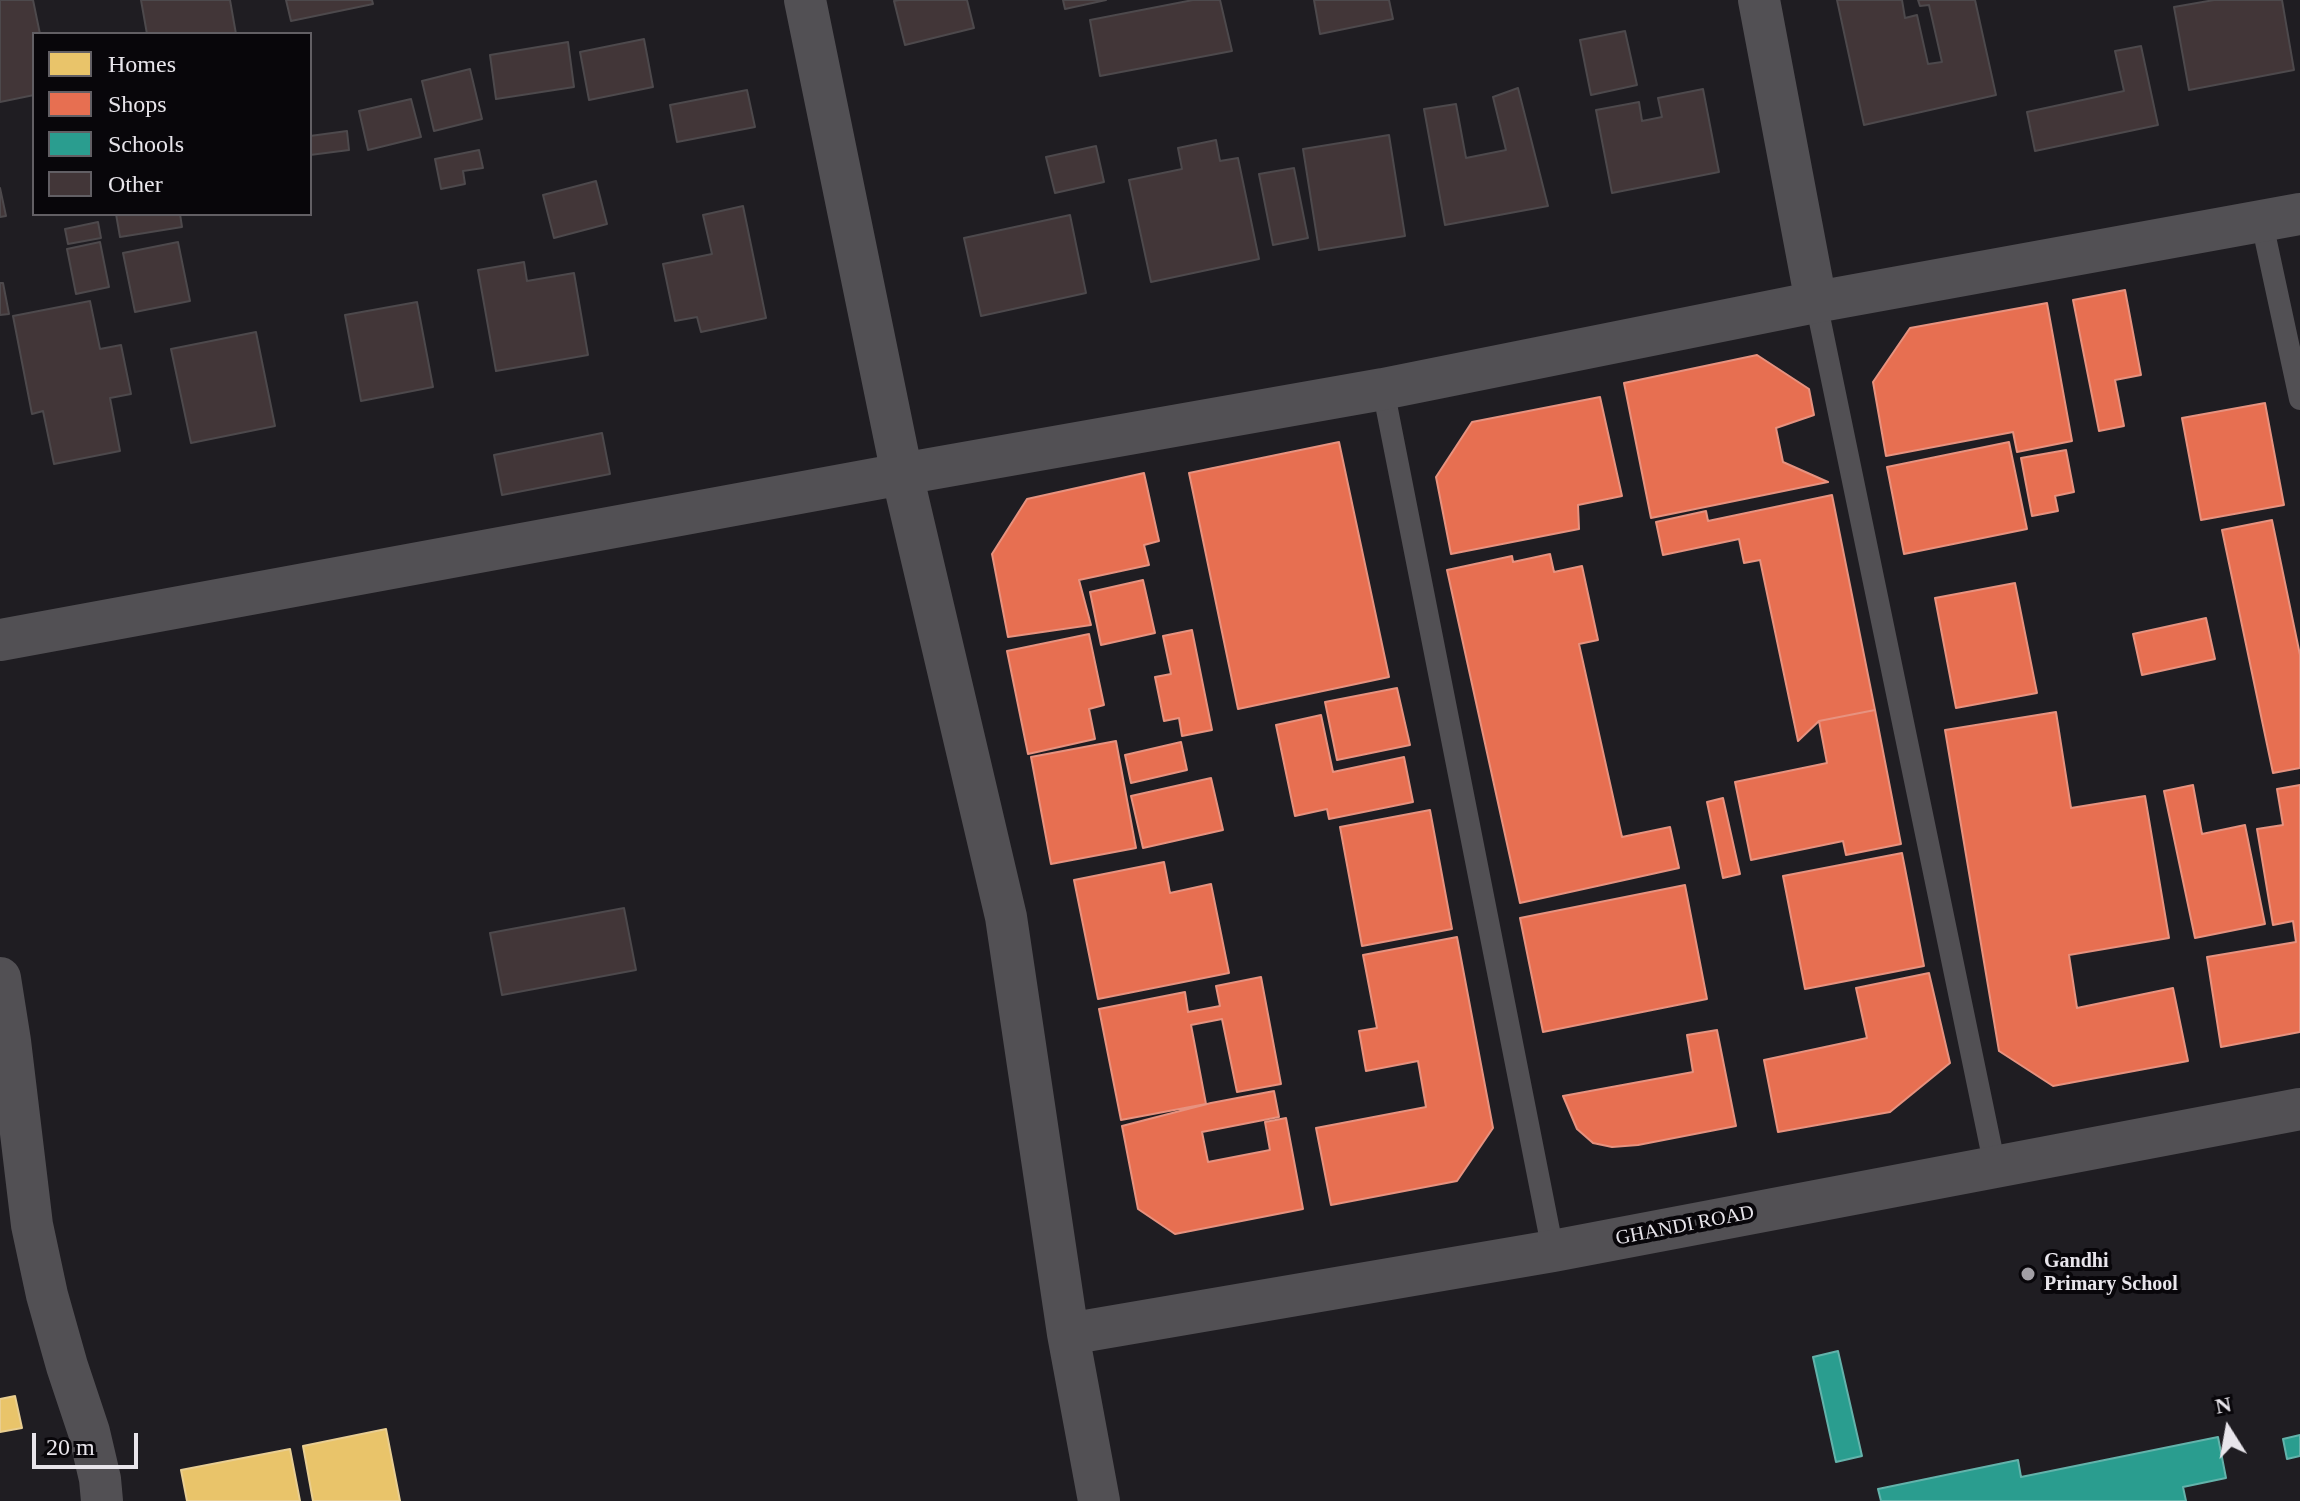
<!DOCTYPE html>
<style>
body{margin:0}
#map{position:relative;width:2300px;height:1501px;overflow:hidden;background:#1f1d22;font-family:Georgia,serif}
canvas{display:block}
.legend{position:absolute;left:32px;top:32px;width:280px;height:184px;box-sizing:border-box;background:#08060a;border:2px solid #625f64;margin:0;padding:10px 14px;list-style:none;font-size:24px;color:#e8e5eb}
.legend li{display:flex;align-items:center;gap:16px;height:40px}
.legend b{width:40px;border:2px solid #625f64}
.north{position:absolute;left:2188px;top:1389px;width:80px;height:80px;-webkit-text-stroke:6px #08060a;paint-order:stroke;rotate:349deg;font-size:22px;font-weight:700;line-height:32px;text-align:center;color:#e8e5eb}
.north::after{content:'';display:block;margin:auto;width:28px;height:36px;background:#e8e5eb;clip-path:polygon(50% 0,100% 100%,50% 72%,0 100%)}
.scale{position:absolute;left:32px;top:1433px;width:106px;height:36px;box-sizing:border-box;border:4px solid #e8e5eb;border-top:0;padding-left:10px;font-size:24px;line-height:28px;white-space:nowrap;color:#e8e5eb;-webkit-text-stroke:6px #08060a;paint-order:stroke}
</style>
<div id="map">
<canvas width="2300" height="1501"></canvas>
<ul class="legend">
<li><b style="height:22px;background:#e9c46a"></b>Homes</li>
<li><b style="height:22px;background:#e76f51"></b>Shops</li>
<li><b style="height:22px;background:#2a9d8f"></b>Schools</li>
<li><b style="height:22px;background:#423638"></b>Other</li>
</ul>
<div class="north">N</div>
<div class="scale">20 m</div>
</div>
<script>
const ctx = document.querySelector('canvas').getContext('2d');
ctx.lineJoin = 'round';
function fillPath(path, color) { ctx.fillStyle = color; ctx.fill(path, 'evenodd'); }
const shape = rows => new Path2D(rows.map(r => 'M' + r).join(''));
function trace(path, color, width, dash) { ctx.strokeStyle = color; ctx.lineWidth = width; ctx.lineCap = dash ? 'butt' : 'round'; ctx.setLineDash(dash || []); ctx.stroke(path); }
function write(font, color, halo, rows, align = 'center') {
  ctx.font = font + ' Georgia,serif'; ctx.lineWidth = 8; ctx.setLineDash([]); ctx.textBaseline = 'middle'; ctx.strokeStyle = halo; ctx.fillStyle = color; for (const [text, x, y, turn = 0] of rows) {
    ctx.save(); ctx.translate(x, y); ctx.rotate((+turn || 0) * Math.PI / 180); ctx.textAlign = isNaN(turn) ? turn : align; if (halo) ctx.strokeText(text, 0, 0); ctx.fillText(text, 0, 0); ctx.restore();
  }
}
const homes = shape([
 [15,1396,22,1428,0,1432,0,1399,15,1396],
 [386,1429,400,1501,313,1501,303,1446,386,1429],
 [290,1449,300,1501,187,1501,181,1470,290,1449]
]);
const shops = shape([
 [2125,290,2141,375,2115,380,2124,426,2099,431,2073,300,2125,290],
 [2047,303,2072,441,2017,452,2013,432,1886,456,1873,382,1910,328,2047,303],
 [1757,355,1809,389,1814,415,1776,428,1783,462,1828,482,1651,518,1624,383,1757,355],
 [1600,397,1622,496,1578,505,1579,529,1451,554,1436,477,1472,422,1600,397],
 [2265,403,2284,505,2201,520,2182,418,2265,403],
 [1339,442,1389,677,1238,709,1189,473,1339,442],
 [2009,442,2027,529,1904,554,1887,467,2009,442],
 [2066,450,2074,492,2055,496,2058,511,2032,516,2021,458,2066,450],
 [1144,473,1159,541,1144,545,1149,565,1079,580,1091,625,1008,637,992,554,1027,499,1144,473],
 [1832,495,1875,710,1819,721,1798,741,1760,560,1744,563,1739,539,1663,555,1656,522,1706,511,1708,521,1832,495],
 [2272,520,2300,655,2300,768,2273,773,2222,530,2272,520],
 [1550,554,1554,572,1582,566,1598,640,1579,644,1622,837,1670,827,1679,868,1520,903,1447,570,1512,556,1513,562,1550,554],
 [1143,580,1155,633,1101,645,1090,592,1143,580],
 [2015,583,2037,693,1956,708,1935,598,2015,583],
 [2206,618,2215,659,2142,675,2133,634,2206,618],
 [1192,630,1212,730,1182,736,1179,718,1164,721,1155,677,1171,674,1163,636,1192,630],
 [1089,634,1104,705,1089,709,1095,739,1028,754,1007,651,1089,634],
 [1397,688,1410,745,1337,760,1325,702,1397,688],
 [1875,710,1901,844,1846,855,1843,841,1751,860,1735,782,1827,763,1819,721,1875,710],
 [2056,712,2071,808,2145,796,2169,938,2069,955,2077,1008,2173,988,2188,1061,2053,1086,1999,1051,1945,730,2056,712],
 [1321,715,1333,772,1404,757,1413,802,1329,819,1327,809,1295,816,1276,725,1321,715],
 [1116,741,1136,848,1051,864,1031,757,1116,741],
 [1181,742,1187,770,1131,783,1125,755,1181,742],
 [1211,778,1223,830,1143,848,1131,796,1211,778],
 [2193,785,2202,834,2245,825,2265,924,2195,938,2164,791,2193,785],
 [2300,785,2300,1032,2221,1047,2207,957,2296,942,2293,921,2273,925,2257,829,2283,825,2277,789,2300,785],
 [1723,798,1740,874,1723,878,1707,802,1723,798],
 [1430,810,1452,929,1362,946,1340,827,1430,810],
 [1902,853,1924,966,1805,989,1783,876,1902,853],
 [1164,862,1170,893,1211,884,1229,973,1098,999,1074,880,1164,862],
 [1685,885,1707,999,1543,1032,1520,918,1685,885],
 [1457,937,1493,1128,1457,1181,1331,1205,1316,1128,1426,1107,1418,1061,1366,1071,1359,1031,1377,1028,1363,955,1457,937],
 [1929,973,1950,1063,1890,1112,1778,1132,1764,1060,1867,1038,1856,988,1929,973],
 [1261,977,1281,1084,1237,1092,1222,1019,1191,1025,1206,1104,1121,1120,1099,1009,1185,992,1188,1012,1220,1006,1216,986,1261,977],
 [1717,1030,1736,1126,1638,1145,1612,1147,1593,1143,1577,1129,1563,1096,1693,1072,1687,1035,1717,1030],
 [1274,1091,1279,1117,1202,1132,1208,1162,1270,1150,1265,1122,1286,1118,1303,1209,1175,1234,1138,1209,1122,1126,1211,1103,1274,1091]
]);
const schools = shape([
 [1838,1351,1862,1456,1836,1462,1813,1357,1838,1351],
 [2300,1435,2300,1456,2287,1459,2283,1439,2300,1435],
 [2218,1437,2226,1478,2183,1487,2186,1501,1881,1501,1878,1489,2018,1460,2021,1477,2218,1437]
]);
const building = shape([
 [0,0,33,0,40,34,34,34,34,95,0,102,0,0],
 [141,0,230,0,236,34,147,34,141,0],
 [286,0,372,0,373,4,291,21,286,0],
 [899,0,967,0,974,28,905,45,894,1,899,0],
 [1063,0,1106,0,1065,9,1063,0],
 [1193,0,1220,0,1232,51,1100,76,1090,20,1193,0],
 [1314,0,1389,0,1393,19,1320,34,1314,0],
 [1837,0,1902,0,1905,18,1917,15,1928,64,1942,62,1929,5,1920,6,1918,0,1975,0,1996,95,1864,125,1837,0],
 [2214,0,2282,0,2294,70,2189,90,2174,7,2214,0],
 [1625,31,1637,85,1591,95,1580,40,1625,31],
 [644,39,653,87,589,100,580,52,644,39],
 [568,42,574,87,496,99,490,55,568,42],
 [2141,46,2158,125,2035,151,2027,112,2124,91,2115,51,2141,46],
 [470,69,482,119,434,131,422,81,470,69],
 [1518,88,1548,206,1445,225,1424,109,1456,104,1466,158,1506,150,1493,97,1518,88],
 [1703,89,1719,172,1612,193,1596,110,1639,102,1642,121,1662,117,1658,98,1703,89],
 [747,90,755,127,677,142,670,105,747,90],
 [411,99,421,137,368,150,359,111,411,99],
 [347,131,349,150,310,155,310,136,347,131],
 [1389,135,1405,236,1319,250,1303,149,1389,135],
 [1216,140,1220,161,1238,158,1259,259,1151,282,1129,180,1182,169,1178,148,1216,140],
 [1096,146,1104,182,1055,193,1046,157,1096,146],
 [479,150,483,168,463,171,465,184,441,189,435,159,479,150],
 [1294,168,1308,238,1273,245,1259,174,1294,168],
 [596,181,607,224,554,238,543,195,596,181],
 [0,188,6,216,0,217,0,188],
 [743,206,766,318,701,332,697,317,675,321,663,264,712,254,703,215,743,206],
 [116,214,180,214,182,227,120,237,116,214],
 [1070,215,1086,293,981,316,964,238,1070,215],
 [98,222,101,238,68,244,65,229,98,222],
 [100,242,109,287,76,294,67,249,100,242],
 [178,242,190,301,135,312,123,253,178,242],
 [524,262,527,281,574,273,588,355,496,371,478,270,524,262],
 [0,283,3,283,9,314,0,315,0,283],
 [90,301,100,349,121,345,131,394,110,398,120,451,54,464,43,411,32,414,13,316,90,301],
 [417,302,433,387,361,401,345,315,417,302],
 [256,332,275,426,191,443,171,349,256,332],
 [602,433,610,474,502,495,494,455,602,433],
 [624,908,636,970,502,995,490,933,624,908]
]);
const service = shape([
 [2262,223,2300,399],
 [1816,302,1995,1167],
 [1383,389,1553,1251]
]);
const minor = shape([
 [805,0,902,474,1006,917,1068,1334,1099,1501],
 [1759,0,1816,302],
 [0,640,902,474,1383,389,1816,302,2300,214],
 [0,978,10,1041,32,1225,47,1295,67,1366,89,1432,100,1479,102,1501],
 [1068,1334,1553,1251,2300,1109]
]);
const markers = [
 [2028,1274,8,"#a29fa5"]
];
const streetNames = [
 ["GHANDI ROAD",1685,1226,-11]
];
const poiNames = [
 ["Gandhi",2044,1262],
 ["Primary School",2044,1285]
];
fillPath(homes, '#e9c46a');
trace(homes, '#e9ce91', 2);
fillPath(shops, '#e76f51');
trace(shops, '#e7927f', 2);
fillPath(schools, '#2a9d8f');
trace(schools, '#63b3ab', 2);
fillPath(building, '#423638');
trace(building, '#4d494c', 2);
trace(service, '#525054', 22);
trace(minor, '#525054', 42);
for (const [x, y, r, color] of markers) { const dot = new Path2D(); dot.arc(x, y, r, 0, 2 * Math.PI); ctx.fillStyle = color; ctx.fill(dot); trace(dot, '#08060a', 3); }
write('20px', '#e8e5eb', '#08060a', streetNames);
write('bold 20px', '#e8e5eb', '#08060a', poiNames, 'left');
</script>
